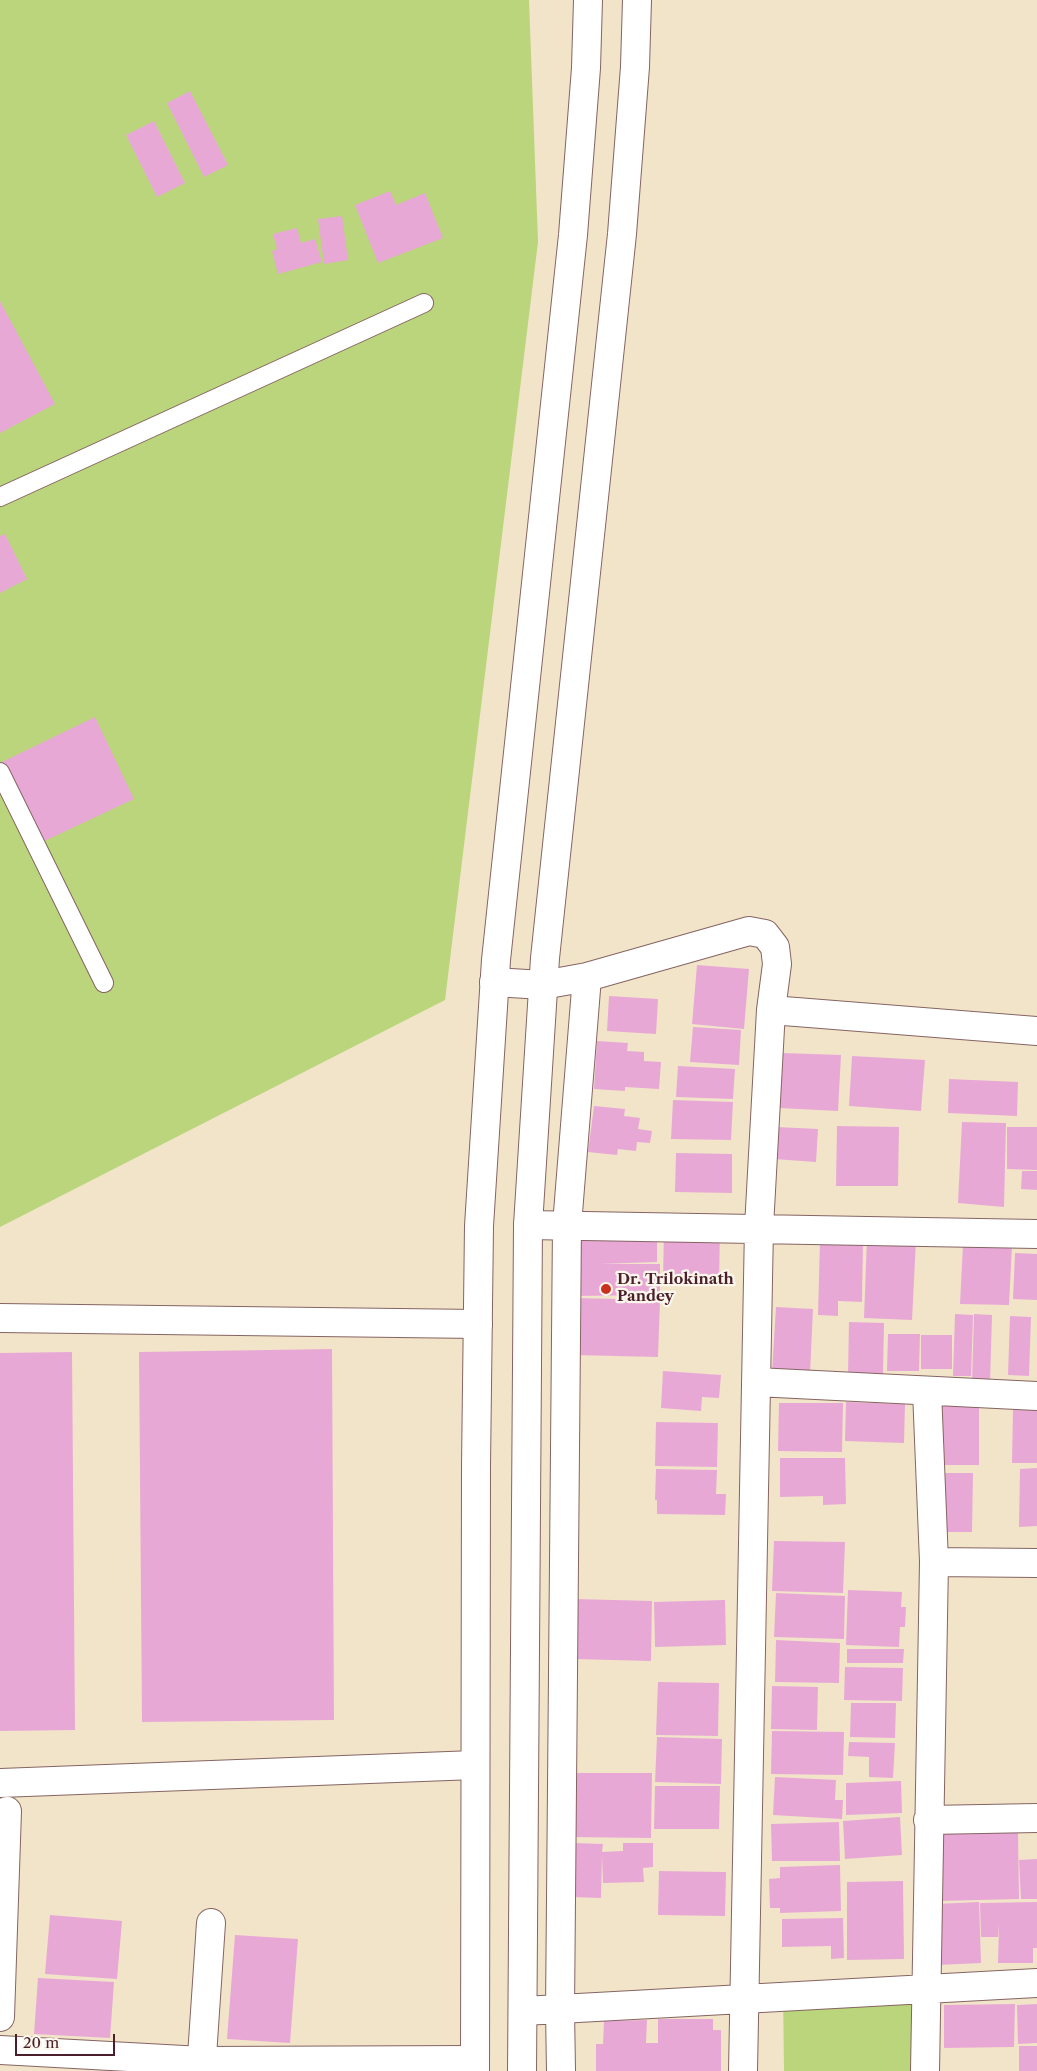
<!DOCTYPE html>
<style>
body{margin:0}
#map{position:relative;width:1037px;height:2071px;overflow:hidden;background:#f2e4c9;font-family:"Libre Caslon Text",serif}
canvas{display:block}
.scale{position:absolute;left:15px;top:2034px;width:100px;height:22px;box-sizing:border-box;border:2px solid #4a1f2b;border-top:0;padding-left:6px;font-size:15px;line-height:18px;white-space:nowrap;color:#4a1f2b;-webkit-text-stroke:4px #fbf7ec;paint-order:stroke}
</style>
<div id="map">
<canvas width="1037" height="2071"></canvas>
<div class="scale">20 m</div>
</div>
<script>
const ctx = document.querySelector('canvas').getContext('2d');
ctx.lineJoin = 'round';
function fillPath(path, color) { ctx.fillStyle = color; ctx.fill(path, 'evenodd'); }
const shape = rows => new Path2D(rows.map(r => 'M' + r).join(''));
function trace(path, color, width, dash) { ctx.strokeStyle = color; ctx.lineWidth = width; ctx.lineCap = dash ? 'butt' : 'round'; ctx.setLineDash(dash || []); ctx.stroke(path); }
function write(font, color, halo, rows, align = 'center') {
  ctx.font = font + ' "Libre Caslon Text",serif'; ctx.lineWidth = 4.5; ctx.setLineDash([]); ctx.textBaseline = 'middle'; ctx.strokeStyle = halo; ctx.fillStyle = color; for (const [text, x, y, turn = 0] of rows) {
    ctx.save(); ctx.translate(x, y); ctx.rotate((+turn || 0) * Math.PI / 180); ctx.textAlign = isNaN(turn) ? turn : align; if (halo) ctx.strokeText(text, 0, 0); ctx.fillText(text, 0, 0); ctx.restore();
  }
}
const green = shape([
 [0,0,529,0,538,242,445,1000,0,1227],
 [916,1985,917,2071,784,2071,783,1987]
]);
const building = shape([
 [190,91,228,165,204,177,167,103],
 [154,121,185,183,157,197,126,135],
 [390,191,396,205,425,193,443,238,378,263,355,205],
 [342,216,348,260,324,264,318,219],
 [297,228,301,243,315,239,322,262,278,274,272,251,277,249,273,234],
 [0,301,55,404,0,433],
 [5,534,27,579,0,593,0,536],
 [95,717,134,799,38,844,0,763],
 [697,965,749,969,744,1029,692,1024],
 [609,996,658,999,656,1034,607,1031],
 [693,1027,741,1030,739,1065,690,1062],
 [597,1041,628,1043,627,1051,644,1052,644,1061,661,1062,659,1089,625,1087,625,1091,594,1089],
 [782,1053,841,1055,838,1111,779,1108],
 [852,1056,925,1060,921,1111,849,1106],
 [678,1066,735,1069,733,1099,676,1097],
 [949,1079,1018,1082,1017,1116,948,1113],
 [673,1100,733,1102,731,1140,671,1139],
 [594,1106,625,1109,624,1116,640,1118,638,1129,652,1131,650,1143,637,1142,636,1151,618,1149,617,1155,588,1152],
 [962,1122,1006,1123,1004,1207,958,1203],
 [837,1126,899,1127,898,1186,836,1186],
 [776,1127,818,1129,816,1162,774,1159],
 [1007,1127,1037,1127,1037,1170,1007,1169],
 [676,1153,732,1154,732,1193,675,1192],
 [1022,1171,1037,1171,1037,1190,1021,1189],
 [664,1227,720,1228,719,1284,663,1283],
 [657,1237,657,1262,600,1264,660,1264,660,1295,573,1296,572,1240],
 [867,1238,916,1240,912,1320,864,1318],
 [820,1240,863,1241,862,1302,838,1301,838,1316,818,1315],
 [963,1244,1012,1246,1009,1305,960,1304],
 [1015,1253,1037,1254,1037,1300,1013,1299],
 [575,1298,660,1300,658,1357,573,1355],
 [776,1307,813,1309,810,1374,772,1373],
 [955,1314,973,1315,971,1376,953,1376],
 [974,1314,992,1315,990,1383,972,1383],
 [1010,1316,1031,1317,1029,1376,1008,1375],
 [849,1322,884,1323,883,1374,848,1374],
 [888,1334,920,1334,919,1371,887,1371],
 [921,1335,952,1335,952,1369,921,1369],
 [332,1349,334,1720,142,1722,139,1352],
 [72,1352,75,1730,0,1731,0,1353],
 [663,1371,721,1375,719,1398,702,1397,701,1411,661,1408],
 [846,1402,905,1404,904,1443,845,1441],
 [939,1402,979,1402,979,1465,938,1465],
 [779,1403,843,1403,842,1452,778,1451],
 [1013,1409,1037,1409,1037,1463,1012,1463],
 [656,1422,718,1423,717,1467,655,1466],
 [780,1458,845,1458,846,1504,823,1505,823,1496,780,1497],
 [1037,1468,1037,1526,1019,1527,1020,1469],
 [656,1469,717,1470,716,1494,726,1494,725,1515,657,1514,657,1500,655,1500],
 [941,1473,973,1473,972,1532,940,1532],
 [774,1541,845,1542,843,1593,772,1591],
 [848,1590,902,1592,901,1607,906,1607,905,1627,900,1627,899,1647,846,1645],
 [776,1593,845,1596,844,1639,774,1637],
 [575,1599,652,1601,651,1661,574,1659],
 [725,1600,726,1645,655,1647,654,1602],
 [776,1640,840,1643,839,1683,775,1682],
 [847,1649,904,1649,903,1663,847,1663],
 [845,1667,903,1668,902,1701,844,1700],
 [658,1682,719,1683,718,1736,656,1735],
 [772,1686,818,1687,817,1730,771,1729],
 [851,1703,896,1703,895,1738,850,1737],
 [772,1731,844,1732,843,1775,771,1774],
 [657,1737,722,1739,721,1784,655,1782],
 [849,1742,895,1743,893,1778,869,1777,869,1757,848,1756],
 [573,1773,652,1773,651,1838,571,1837],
 [775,1777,836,1780,835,1800,843,1800,842,1819,773,1815],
 [901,1781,902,1813,846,1815,846,1783],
 [655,1786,720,1786,719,1829,654,1829],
 [900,1817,902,1855,845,1859,843,1821],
 [839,1822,840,1861,772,1861,771,1824],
 [1018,1831,1019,1899,939,1901,938,1833],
 [572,1843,603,1844,602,1852,623,1851,623,1843,653,1843,653,1867,643,1868,644,1882,603,1883,602,1855,601,1898,571,1897],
 [1037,1859,1037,1899,1021,1899,1019,1860],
 [840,1865,841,1911,780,1913,780,1908,770,1908,769,1879,780,1878,780,1867],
 [659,1871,726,1872,725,1916,658,1915],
 [903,1881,904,1959,847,1960,847,1882],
 [979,1902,981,1963,937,1965,936,1904],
 [1037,1902,1037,1948,1033,1948,1033,1963,998,1963,999,1924,998,1937,981,1937,980,1903],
 [50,1915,122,1921,117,1979,45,1974],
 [843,1918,844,1958,831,1959,831,1946,782,1947,782,1919],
 [235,1935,298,1939,290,2043,227,2039],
 [38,1978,114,1982,110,2038,34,2034],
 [1015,2004,1014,2047,944,2048,944,2005],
 [1037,2004,1037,2043,1018,2044,1017,2005],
 [658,2019,713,2019,713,2030,721,2030,721,2071,596,2071,596,2044,603,2044,604,2021,647,2020,646,2043,658,2043],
 [1019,2046,1037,2046,1037,2071,1019,2071]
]);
const lane = shape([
 [0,497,424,303],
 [0,772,104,983]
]);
const street = shape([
 [494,982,543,985,587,977],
 [771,1010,1037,1031],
 [528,1225,1037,1234],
 [0,1318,478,1324],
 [756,1382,1037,1396],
 [934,1562,1037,1563],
 [0,1783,475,1765],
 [928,1820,1037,1818],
 [523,2011,1037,1983],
 [0,2017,7,1811],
 [0,2050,202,2061,475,2060],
 [201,2071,211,1923],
 [561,2071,560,2010,567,1225,587,977,749,931,765,934,775,947,777,964,771,1010,759,1227,743,2071],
 [925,2071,934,1562,927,1391]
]);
const secondary = shape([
 [475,2071,476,1466,479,1226,496,960,573,235,586,68,588,0],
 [522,2071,528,1225,545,958,622,234,635,67,637,0]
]);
const markers = [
 [606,1289,6,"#c8321e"]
];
const poiNames = [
 ["Dr. Trilokinath",617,1280],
 ["Pandey",617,1297]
];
fillPath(green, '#bad57b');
fillPath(building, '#e8a8d6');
trace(lane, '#856462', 20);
trace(street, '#856462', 30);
trace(secondary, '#856462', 30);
trace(lane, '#fff', 18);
trace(street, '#fff', 28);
trace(secondary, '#fff', 28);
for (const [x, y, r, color] of markers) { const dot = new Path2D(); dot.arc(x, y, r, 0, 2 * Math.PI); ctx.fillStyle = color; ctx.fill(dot); trace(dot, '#fbf7ec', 2); }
write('bold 15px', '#4a1f2b', '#fbf7ec', poiNames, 'left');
</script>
